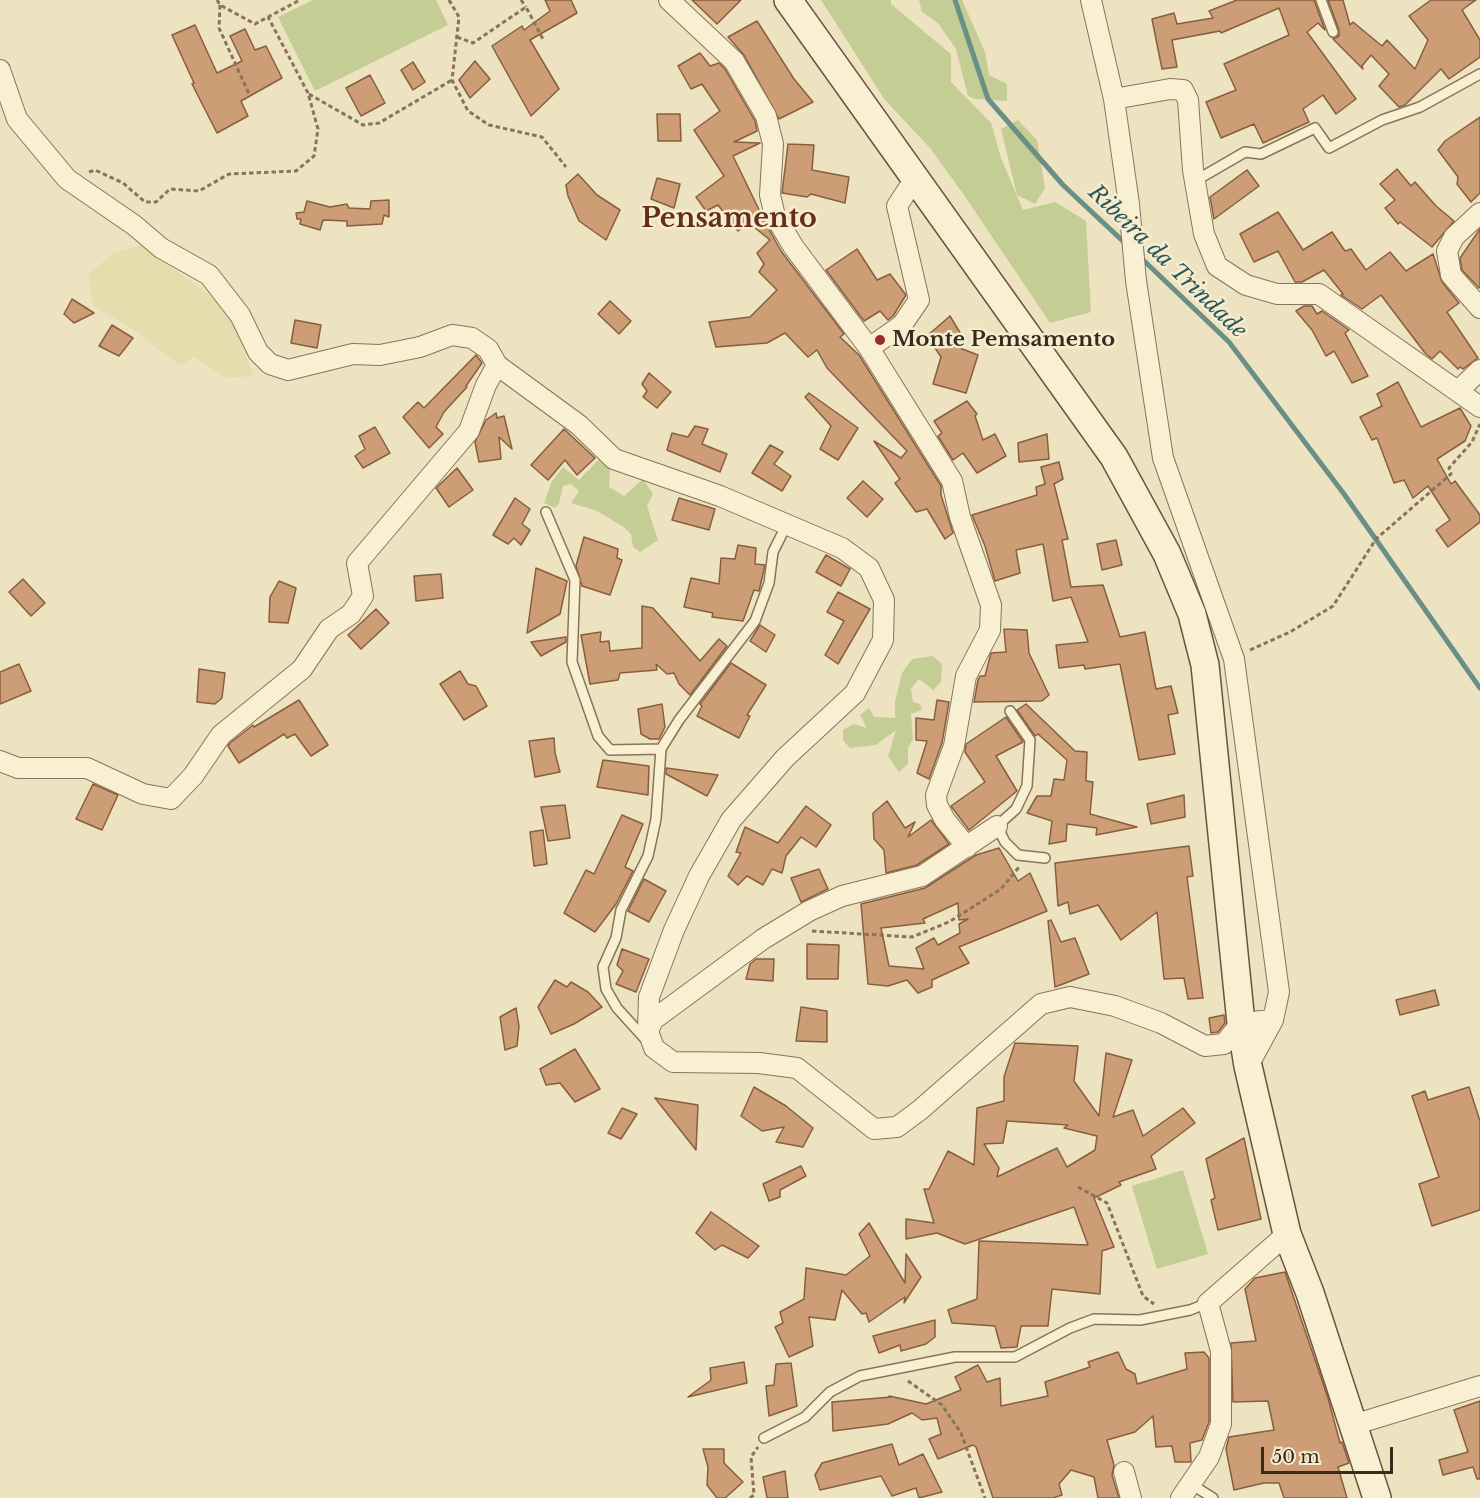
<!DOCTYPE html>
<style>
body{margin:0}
#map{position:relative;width:1480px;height:1498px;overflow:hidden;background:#eee3c1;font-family:"Libre Baskerville",serif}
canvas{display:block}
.scale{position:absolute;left:1261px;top:1447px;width:132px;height:27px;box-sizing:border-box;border:3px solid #372b1d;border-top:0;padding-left:8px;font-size:18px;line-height:21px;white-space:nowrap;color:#372b1d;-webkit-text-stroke:4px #f6edd0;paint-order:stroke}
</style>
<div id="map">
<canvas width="1480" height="1498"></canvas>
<div class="scale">50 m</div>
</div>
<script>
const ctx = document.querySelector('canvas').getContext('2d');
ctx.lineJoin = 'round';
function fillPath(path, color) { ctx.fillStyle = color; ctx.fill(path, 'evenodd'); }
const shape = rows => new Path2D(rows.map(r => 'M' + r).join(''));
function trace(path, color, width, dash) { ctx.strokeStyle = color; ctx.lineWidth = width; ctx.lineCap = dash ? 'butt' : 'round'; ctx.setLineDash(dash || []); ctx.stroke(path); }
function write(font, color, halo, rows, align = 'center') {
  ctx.font = font + ' "Libre Baskerville",serif'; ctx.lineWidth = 5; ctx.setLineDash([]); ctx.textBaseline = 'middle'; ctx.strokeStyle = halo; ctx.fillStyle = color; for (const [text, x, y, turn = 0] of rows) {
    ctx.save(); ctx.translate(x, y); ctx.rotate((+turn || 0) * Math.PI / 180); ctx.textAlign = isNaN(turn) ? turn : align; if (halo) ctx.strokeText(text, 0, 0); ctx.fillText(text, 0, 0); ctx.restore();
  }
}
const farmland = shape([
 [141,245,212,297,231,318,254,376,225,378,194,357,181,366,128,326,93,306,88,275,112,254]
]);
const green = shape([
 [313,0,436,0,448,25,315,91,278,17],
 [821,0,891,0,891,4,951,54,951,82,991,123,1001,158,1023,210,1055,202,1086,221,1091,312,1050,323,964,195,930,148,885,100],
 [919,0,962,0,985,52,989,75,1007,84,1007,101,975,99,968,96,956,49,938,23,922,12],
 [1018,120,1037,140,1045,188,1035,204,1017,195,1001,129],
 [602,456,610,470,609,487,624,496,643,479,653,494,647,506,658,540,640,552,633,547,631,534,622,526,597,511,571,503,579,491,571,484,563,486,559,503,555,508,544,503,551,483,563,467,579,480],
 [933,656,942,664,941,682,933,690,919,679,911,689,913,702,920,704,922,710,911,714,913,739,908,748,908,764,899,772,888,756,896,730,876,745,850,748,843,740,843,730,854,724,867,728,860,715,869,708,874,717,895,718,895,702,902,673,912,659],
 [1183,1170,1208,1254,1157,1269,1132,1186]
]);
const stream = shape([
 [955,0,988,99,1063,185,1126,244],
 [1139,256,1229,342,1344,494,1480,688]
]);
const building = shape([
 [545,0,571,0,577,13,530,40,559,89,531,116,492,46,522,26,524,30,550,11,545,0],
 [692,0,741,0,717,24,692,0],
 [1237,0,1314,0,1325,30,1318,23,1307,32,1356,99,1336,114,1323,95,1303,109,1309,122,1263,143,1254,124,1221,138,1206,102,1236,90,1224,64,1289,35,1279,8,1221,33,1220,31,1172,40,1177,67,1162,69,1152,19,1174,13,1177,24,1213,18,1209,11,1237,0],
 [1328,0,1343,0,1350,25,1353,22,1382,46,1387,40,1415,69,1428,40,1409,16,1431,0,1476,0,1462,10,1480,40,1480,57,1449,79,1441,69,1405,105,1399,107,1379,86,1389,74,1371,55,1362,66,1363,69,1333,39,1339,36,1339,30,1328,0],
 [757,21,794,79,813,102,779,119,744,55,728,37,757,21],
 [195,25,217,73,242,61,230,36,245,29,255,50,266,46,282,78,241,101,248,116,217,133,192,84,194,83,172,35,195,25],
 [700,53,710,66,719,63,725,69,755,121,757,131,734,142,760,143,733,156,765,222,781,251,844,334,840,337,859,355,941,486,941,495,953,533,945,539,927,509,916,512,895,483,900,479,874,441,901,458,907,451,827,368,817,350,808,357,785,333,767,343,716,347,709,322,750,317,777,290,759,272,764,264,757,253,770,240,749,223,738,231,718,205,706,211,696,197,724,176,694,130,720,111,702,84,691,89,678,66,700,53],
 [475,61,490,79,470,98,459,80,475,61],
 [413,62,425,82,413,90,401,70,413,62],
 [370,75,385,103,361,116,346,88,370,75],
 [657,114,680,114,681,141,658,141,657,114],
 [1480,117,1480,193,1471,202,1457,184,1458,177,1438,150,1445,141,1480,117],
 [788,144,814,145,812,170,849,177,845,203,811,194,807,197,782,193,788,144],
 [1397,169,1411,186,1415,182,1436,206,1454,221,1432,247,1400,222,1398,224,1385,208,1395,200,1380,184,1397,169],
 [1247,170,1259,186,1214,219,1210,197,1247,170],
 [578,174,597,195,620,210,606,240,579,221,568,196,566,185,578,174],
 [657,178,680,184,674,208,651,199,657,178],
 [389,200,389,217,384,215,382,224,347,226,347,221,323,220,320,230,300,224,301,219,297,219,296,213,304,212,307,201,330,207,347,204,349,208,370,209,371,201,389,200],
 [1278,212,1303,250,1332,232,1345,251,1351,249,1366,270,1390,252,1406,271,1433,254,1442,282,1459,303,1447,312,1478,358,1463,369,1460,367,1458,369,1440,351,1432,359,1425,353,1381,295,1362,309,1341,295,1343,294,1324,270,1302,282,1295,282,1278,251,1254,262,1240,234,1278,212],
 [1480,229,1480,287,1479,288,1462,270,1460,258,1480,229],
 [857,249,877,280,890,274,906,295,893,316,888,320,880,311,864,321,826,270,857,249],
 [72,299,94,313,74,323,64,314,72,299],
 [610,301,631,321,619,334,598,314,610,301],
 [1304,306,1312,306,1317,314,1322,311,1349,330,1345,333,1368,376,1352,383,1334,351,1326,356,1312,330,1296,311,1304,306],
 [950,316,962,336,952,345,978,355,966,393,933,384,941,357,927,336,950,316],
 [295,320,321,325,317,348,291,343,295,320],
 [112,325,133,338,119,356,99,346,112,325],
 [476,355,482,363,466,386,467,387,444,412,436,427,443,434,429,448,403,417,418,402,424,408,476,355],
 [649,373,671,392,657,408,643,397,647,391,642,384,649,373],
 [1398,382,1421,427,1460,408,1471,426,1465,441,1437,459,1451,484,1455,481,1480,515,1480,522,1448,547,1436,530,1450,520,1428,486,1413,498,1404,480,1394,483,1377,438,1372,440,1360,417,1382,406,1377,394,1398,382],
 [809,393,858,428,838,460,820,449,831,426,805,397,809,393],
 [967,401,977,414,975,416,983,440,995,434,1006,456,977,473,963,453,953,460,938,436,942,433,934,421,967,401],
 [496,413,497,418,504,416,512,449,499,437,501,459,479,462,475,442,486,420,496,413],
 [695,426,708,429,702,444,727,454,720,472,667,450,672,433,688,437,695,426],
 [375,427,390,453,363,468,355,456,365,449,359,436,375,427],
 [564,429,595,458,577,475,565,460,548,480,531,465,564,429],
 [1047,434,1049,459,1019,462,1018,443,1047,434],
 [770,445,783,452,774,464,791,476,782,491,752,473,770,445],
 [1059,462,1063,479,1054,484,1068,539,1062,540,1071,587,1103,585,1120,637,1145,632,1156,689,1171,686,1178,713,1168,715,1175,754,1139,760,1120,664,1085,669,1084,665,1059,668,1056,645,1088,642,1071,597,1053,601,1043,544,1016,550,1020,573,995,581,985,546,972,515,1037,495,1036,487,1045,484,1041,467,1059,462],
 [457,468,473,490,449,507,436,488,457,468],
 [863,481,883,499,867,517,847,498,863,481],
 [515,498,530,509,522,524,530,530,521,545,514,538,508,544,493,535,515,498],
 [679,498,715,509,709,530,672,520,679,498],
 [584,537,618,549,617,558,622,560,610,595,582,586,576,566,584,537],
 [1116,540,1122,565,1102,570,1097,544,1116,540],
 [738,545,756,548,755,564,765,565,759,591,754,590,743,621,712,617,713,613,684,607,691,578,719,584,721,558,735,559,738,545],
 [826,555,850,569,841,586,816,572,826,555],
 [536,568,567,581,560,614,527,633,536,568],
 [441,574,443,598,416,601,414,576,441,574],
 [23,579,45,603,31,616,9,592,23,579],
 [279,581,296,588,288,623,269,622,270,597,279,581],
 [838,592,870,609,838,664,825,655,844,621,827,612,838,592],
 [642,606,653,608,700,661,719,639,727,646,690,695,679,684,674,673,667,674,656,664,657,670,620,673,618,680,590,684,581,635,601,632,600,642,609,641,610,651,642,648,642,606],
 [376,609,389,623,361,649,348,635,376,609],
 [760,625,775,635,766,652,750,641,760,625],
 [1004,629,1027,630,1029,653,1049,695,1042,701,974,702,978,680,980,676,985,676,991,653,1006,652,1004,629],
 [566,637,566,642,541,656,531,642,566,637],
 [731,663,766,685,747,715,750,716,739,738,697,716,702,706,700,704,731,663],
 [19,664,31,691,0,704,0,672,19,664],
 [199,669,225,673,222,698,215,704,197,702,199,669],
 [460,671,468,684,476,686,487,706,464,720,440,684,460,671],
 [299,700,328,745,311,756,295,734,287,738,284,734,239,763,228,746,230,743,253,725,254,727,299,700],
 [937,700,949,702,942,743,929,779,917,773,927,741,916,740,916,718,934,720,937,700],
 [662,704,665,727,659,739,650,739,641,734,638,709,662,704],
 [1026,704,1075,751,1087,752,1086,781,1093,782,1090,814,1137,827,1096,835,1097,828,1067,824,1066,841,1049,844,1052,821,1027,813,1037,796,1051,796,1054,779,1064,780,1067,760,1038,734,1035,736,1017,710,1026,704],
 [1006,717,1023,742,996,756,1017,791,969,830,951,806,985,782,965,752,966,744,1006,717],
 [554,738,555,753,560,772,535,777,529,741,554,738],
 [603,760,649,766,648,795,597,787,603,760],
 [666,768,718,775,707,796,666,774,666,768],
 [93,784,118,795,102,830,76,819,93,784],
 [1184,795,1185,817,1151,824,1147,804,1184,795],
 [887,801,905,828,915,822,908,837,931,820,949,844,917,865,886,873,884,850,874,839,873,813,887,801],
 [565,805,570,838,548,841,541,807,565,805],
 [806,806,831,825,816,847,801,837,786,856,782,873,772,869,763,885,747,876,738,885,728,876,741,853,736,852,745,827,778,843,806,806],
 [622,815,643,824,625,867,633,871,616,904,595,932,564,913,586,870,594,874,622,815],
 [543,830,547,864,534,866,530,832,543,830],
 [1189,846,1193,876,1187,877,1203,998,1188,999,1184,978,1164,979,1157,912,1121,940,1098,905,1070,914,1068,902,1058,906,1055,863,1189,846],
 [999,848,1018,881,1030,873,1047,911,959,947,969,963,932,980,932,987,918,993,907,980,888,986,868,984,861,904,925,888,976,855,999,848],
 [958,903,959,920,968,919,959,924,960,933,938,945,934,938,916,948,924,969,889,966,881,928,925,923,923,919,958,903],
 [819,869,828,889,801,902,791,878,819,869],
 [644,879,666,891,649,922,628,911,644,879],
 [1051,920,1061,942,1075,938,1089,974,1055,987,1048,921,1051,920],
 [807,944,839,945,838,979,807,979,807,944],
 [622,949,649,959,636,992,616,984,623,971,617,965,622,949],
 [756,959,774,959,773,981,746,979,750,964,756,959],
 [555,980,567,987,571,982,588,992,602,1007,574,1024,551,1034,538,1007,555,980],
 [1435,990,1439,1005,1400,1015,1396,1000,1435,990],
 [801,1007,827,1011,827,1042,796,1041,801,1007],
 [516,1008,519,1026,517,1046,505,1050,500,1017,516,1008],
 [1224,1015,1225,1023,1218,1032,1211,1033,1209,1018,1224,1015],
 [1015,1043,1078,1046,1074,1081,1099,1116,1106,1053,1132,1060,1113,1117,1133,1110,1143,1136,1183,1108,1195,1123,1151,1156,1156,1169,1119,1182,1121,1185,1094,1198,1114,1247,1102,1251,1100,1294,1052,1289,1048,1326,1021,1326,1017,1347,1001,1348,995,1326,952,1323,948,1310,977,1299,979,1241,1088,1245,1074,1207,965,1244,937,1233,906,1239,906,1219,934,1223,924,1189,929,1189,948,1151,974,1165,977,1108,1004,1101,1004,1077,1015,1043],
 [1007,1121,1068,1125,1064,1128,1097,1136,1095,1150,1067,1167,1057,1148,997,1177,999,1168,984,1144,1003,1143,1007,1121],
 [575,1049,600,1089,575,1102,560,1083,546,1085,540,1069,575,1049],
 [754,1087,786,1106,813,1128,803,1147,776,1142,784,1127,762,1131,741,1116,754,1087],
 [1469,1087,1480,1121,1480,1210,1432,1226,1419,1184,1439,1177,1412,1096,1425,1091,1428,1100,1469,1087],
 [655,1098,698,1105,696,1150,655,1098],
 [622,1108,637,1114,621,1139,608,1133,622,1108],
 [1244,1138,1261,1219,1218,1230,1211,1200,1215,1198,1206,1159,1244,1138],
 [801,1166,806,1176,780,1190,780,1197,769,1201,763,1184,801,1166],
 [711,1212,759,1246,748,1258,722,1245,715,1250,696,1233,711,1212],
 [869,1223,905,1283,906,1254,921,1277,904,1303,905,1297,869,1322,866,1313,862,1314,842,1290,835,1320,809,1317,813,1346,789,1357,775,1327,783,1323,780,1312,804,1299,806,1268,846,1275,870,1256,859,1234,869,1223],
 [1285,1272,1328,1398,1340,1443,1342,1442,1349,1463,1338,1467,1347,1498,1284,1498,1279,1483,1264,1483,1234,1490,1226,1449,1229,1437,1274,1430,1268,1401,1233,1402,1231,1343,1256,1341,1245,1289,1255,1278,1285,1272],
 [935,1320,935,1337,926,1344,901,1351,900,1345,879,1353,873,1336,935,1320],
 [1118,1352,1126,1369,1135,1374,1137,1384,1187,1369,1185,1353,1204,1352,1209,1358,1209,1422,1202,1440,1190,1443,1191,1462,1175,1462,1172,1446,1156,1447,1153,1416,1135,1432,1107,1440,1114,1465,1112,1475,1119,1498,1098,1498,1094,1477,1071,1470,1059,1484,1062,1495,1053,1498,993,1498,976,1447,973,1445,938,1459,929,1439,941,1434,937,1418,922,1420,912,1413,888,1424,833,1431,832,1402,891,1397,889,1396,926,1404,961,1390,955,1377,978,1365,987,1382,1000,1378,1001,1406,1048,1396,1045,1382,1090,1367,1088,1362,1118,1352],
 [744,1362,747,1383,688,1397,711,1380,710,1368,744,1362],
 [791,1363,797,1406,769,1416,766,1386,774,1385,776,1364,791,1363],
 [1480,1401,1480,1479,1477,1479,1473,1467,1443,1475,1439,1460,1468,1452,1454,1410,1480,1401],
 [892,1444,899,1465,923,1454,942,1492,919,1498,916,1488,892,1496,881,1476,820,1490,815,1475,822,1463,892,1444],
 [703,1449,724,1449,724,1463,743,1482,725,1498,717,1498,707,1485,708,1467,703,1449],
 [785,1471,788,1498,767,1498,763,1477,785,1471]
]);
const path = shape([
 [217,0,220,5,255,24,300,0],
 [449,0,459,17,452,80,468,111,489,125,542,137,566,167],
 [521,0,526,7],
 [220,5,219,28,250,96],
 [457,37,473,43,526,7,544,41],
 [309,94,363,125,379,123,452,80],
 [89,172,95,170,123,183,145,202,156,202,170,189,199,191,229,174,296,171,314,156,318,129,308,93,268,17],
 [1250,650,1290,632,1333,606,1376,539,1451,474,1449,468,1472,442,1480,424],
 [812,931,912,937,949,922,1001,889,1019,867],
 [1078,1187,1107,1203,1143,1296,1154,1304],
 [908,1381,942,1405,961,1433,985,1498],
 [750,1498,754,1495,751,1457,758,1447]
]);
const lane = shape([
 [1321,0,1333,32],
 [1195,181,1245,152,1261,154,1315,128,1329,148,1382,120,1420,107,1480,74],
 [546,512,575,580,572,662,598,736,610,750,661,749],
 [1010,711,1030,740,1027,786,1016,809,997,826,1005,842,1018,855,1045,858],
 [646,1040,617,1008,606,989,603,967,616,938,621,910,648,856,656,819,661,749,679,720,755,621,769,583,773,552,786,526],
 [764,1438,805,1417,830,1392,860,1376,955,1357,1015,1357,1070,1328,1094,1319,1140,1320,1190,1310,1208,1303],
 [1191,1484,1213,1498]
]);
const street = shape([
 [669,0,734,61,766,116,773,144,770,195,775,216,793,246,869,348,952,481,960,517,991,605,990,630,966,676,954,746,936,795,937,805,945,820,967,847],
 [1091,0,1114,99,1129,204,1136,281,1163,458,1234,659,1279,992,1273,1020,1248,1066],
 [0,70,17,119,67,179,134,225,161,248,209,275,240,315,258,352,270,364,288,370,353,354,380,355,420,347,452,335,472,338,488,349,497,365],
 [1114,99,1170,89,1183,90,1188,100,1193,170,1204,234,1217,266,1246,285,1277,294,1319,294,1480,407],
 [1480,213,1454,237,1447,251,1451,275,1480,308],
 [869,348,902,325,919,300,897,206,916,177],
 [1458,391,1480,370],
 [0,761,18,768,87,768,143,794,171,799,193,776,221,735,302,669,329,629,351,614,363,596,357,563,469,431,486,385,497,365,579,425,614,459,720,496,842,548,869,568,884,600,883,640,855,693,785,758,731,820,699,876,674,930,649,997,648,1031],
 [997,826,922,876,842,896,809,911,763,939,653,1020,648,1031,654,1048,673,1062,759,1063,797,1068,874,1129,897,1127,920,1110,1041,1004,1070,997,1115,1006,1161,1023,1205,1046,1224,1044,1241,1023,1273,1020],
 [1353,1425,1480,1386],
 [1124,1472,1131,1498],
 [1181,1498,1209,1457,1221,1424,1221,1351,1208,1303,1287,1234]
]);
const secondary = shape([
 [788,0,1114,457,1167,554,1192,614,1205,665,1241,1023,1248,1066,1287,1234,1310,1293,1377,1498]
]);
const markers = [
 [880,340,6,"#982c27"]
];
const poiNames = [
 ["Monte Pemsamento",892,340]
];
const waterNames = [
 ["Ribeira da Trindade",1167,262,44]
];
const districtNames = [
 ["Pensamento",729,219]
];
fillPath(farmland, '#e4deae');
fillPath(green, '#c3cd94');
trace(stream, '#6a8f87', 5);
fillPath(building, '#cd9e76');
trace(building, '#875e3e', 1.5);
trace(lane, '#887458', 12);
trace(street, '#887458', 22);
trace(secondary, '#6a553b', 30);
trace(path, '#887458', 3, [4.5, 3]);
trace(lane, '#f9f0d4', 9);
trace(street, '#f9f0d4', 20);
trace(secondary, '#f9f0d4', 27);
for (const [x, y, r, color] of markers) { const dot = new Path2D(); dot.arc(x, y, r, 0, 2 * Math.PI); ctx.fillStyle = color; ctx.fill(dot); trace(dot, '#f6edd0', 2); }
write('bold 21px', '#372b1d', '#f6edd0', poiNames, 'left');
write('italic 22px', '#2c5757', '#f6edd0', waterNames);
write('bold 27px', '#642e1b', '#f6edd0', districtNames);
</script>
